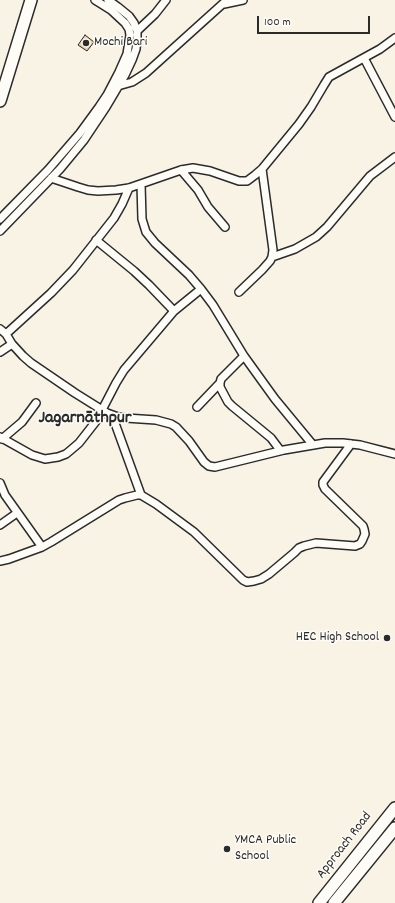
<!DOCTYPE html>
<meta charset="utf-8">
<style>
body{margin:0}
#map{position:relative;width:395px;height:903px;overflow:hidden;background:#f9f3e5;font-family:Dekko,sans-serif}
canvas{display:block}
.scale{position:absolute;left:257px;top:16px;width:113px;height:18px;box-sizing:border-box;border:2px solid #2b2b2b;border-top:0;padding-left:5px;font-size:12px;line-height:14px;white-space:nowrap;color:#2b2b2b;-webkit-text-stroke:3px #fdfcf7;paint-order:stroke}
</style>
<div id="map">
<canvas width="395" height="903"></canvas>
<div class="scale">100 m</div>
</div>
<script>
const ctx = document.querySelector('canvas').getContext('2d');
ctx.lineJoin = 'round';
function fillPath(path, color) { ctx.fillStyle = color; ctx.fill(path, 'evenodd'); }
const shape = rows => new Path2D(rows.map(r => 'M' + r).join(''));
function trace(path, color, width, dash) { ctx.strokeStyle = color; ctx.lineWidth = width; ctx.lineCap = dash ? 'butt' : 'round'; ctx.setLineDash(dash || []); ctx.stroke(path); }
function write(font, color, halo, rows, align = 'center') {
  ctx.font = font + ' Dekko,sans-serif'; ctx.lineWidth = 3; ctx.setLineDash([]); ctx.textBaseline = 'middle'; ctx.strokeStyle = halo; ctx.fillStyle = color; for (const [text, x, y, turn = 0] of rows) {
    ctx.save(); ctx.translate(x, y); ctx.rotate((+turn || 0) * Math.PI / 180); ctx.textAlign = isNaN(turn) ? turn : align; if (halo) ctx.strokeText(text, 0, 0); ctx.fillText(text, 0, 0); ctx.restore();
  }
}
const building = shape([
 [85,35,94,42,87,51,78,45,85,35]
]);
const street = shape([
 [224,4,243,0],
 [137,31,155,14,166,0],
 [364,58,395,117],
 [118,86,132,82,146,73,227,0],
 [181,170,198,190,208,207,225,227],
 [51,178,78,187,88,190,98,191,116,190,129,188,181,170,193,168,210,171,239,181,247,181,255,175,262,169,299,124,311,107,324,85,329,77,380,49,395,38],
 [141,184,142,219,146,232,155,243,189,275,201,289,213,305,244,356,262,381,275,399,313,445],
 [0,219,48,170,80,133,99,107,107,95,119,72,127,54,130,35,129,29,125,23,111,10,95,0],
 [0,231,60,169,84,140,106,107,125,75,132,60,136,49,137,39,137,31,134,23,129,16,118,7,108,0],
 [96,240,134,271,149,285,174,311],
 [272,257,295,249,316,237,327,227,370,176,395,157],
 [239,292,262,270,270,261,272,257,273,250,262,169],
 [0,329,6,334,12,344,23,356,31,363,75,393,107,413,118,417,126,418,156,420,171,424,176,427,189,441,204,462,209,466,215,467,284,450,325,443,343,443,360,445,395,454],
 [6,334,51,293,73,270,114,218,122,204,129,188],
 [0,352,12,344],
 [244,356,221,379,220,383,220,387,228,402,232,406,271,438,280,450],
 [197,407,219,384],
 [102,410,116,383,124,370,174,311,201,289],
 [112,415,141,495],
 [0,437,32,455,45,459,58,457,66,454,72,449,79,443,104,411],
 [2,439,22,422,36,403],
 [0,483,5,495,42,547],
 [0,525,17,513],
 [0,561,9,559,42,547,51,542,119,500,125,498,137,495,141,495,156,504,194,532,243,580,247,582,254,581,261,579,269,574,294,553,299,548,304,546,316,543,355,546,360,544,362,541,365,534,364,529,363,526,325,489,323,485,323,482,351,444]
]);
const secondary = shape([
 [0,101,31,0],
 [319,903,395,808],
 [334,903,395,828]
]);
const markers = [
 [86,43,4,"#2b2b2b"],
 [387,638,4,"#2b2b2b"],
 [227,849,4,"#2b2b2b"]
];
const poiNames = [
 ["Mochi Bari",94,43],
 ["HEC High School",379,638,"right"],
 ["YMCA Public",235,841],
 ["School",235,857]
];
const streetNames = [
 ["Approach Road",345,846,-52]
];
const districtNames = [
 ["Jagarnāthpur",85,420]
];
fillPath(building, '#eace9e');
trace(building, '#2b2b2b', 1);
trace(street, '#2b2b2b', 10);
trace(secondary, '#2b2b2b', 14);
trace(street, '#fdfcf7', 7);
trace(secondary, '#fdfcf7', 11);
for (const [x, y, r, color] of markers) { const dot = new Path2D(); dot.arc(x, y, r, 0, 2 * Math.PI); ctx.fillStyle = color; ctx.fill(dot); trace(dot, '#fdfcf7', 1.5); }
write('14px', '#2b2b2b', '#fdfcf7', poiNames, 'left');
write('14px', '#2b2b2b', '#fdfcf7', streetNames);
write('bold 18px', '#2b2b2b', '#fdfcf7', districtNames);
</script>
